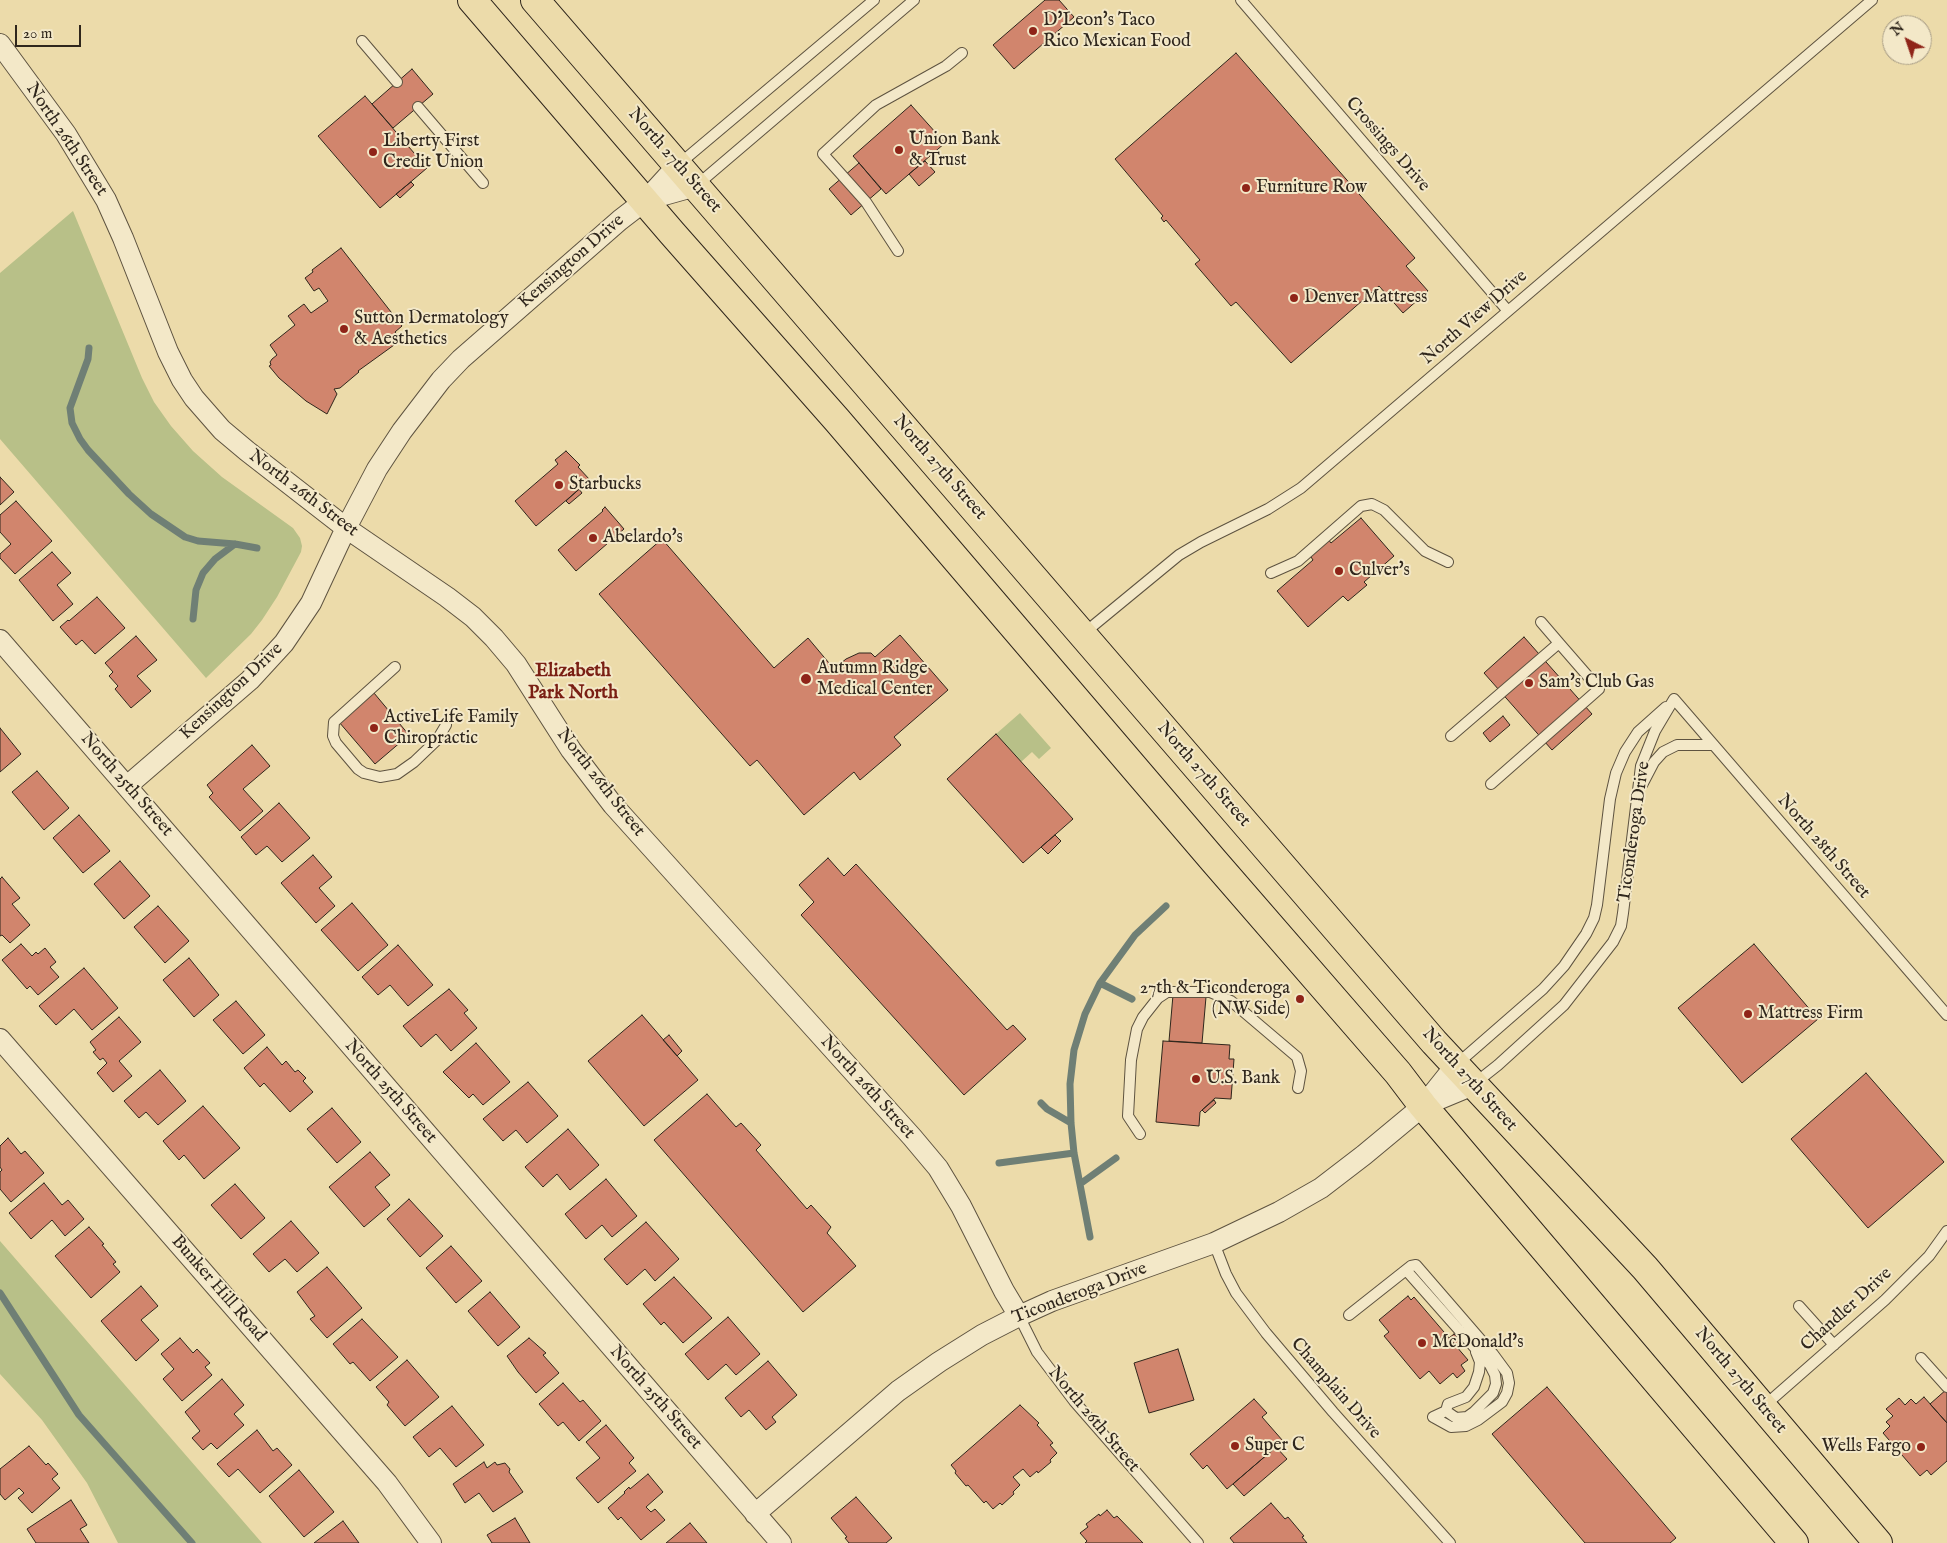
<!DOCTYPE html>
<style>
body{margin:0}
#map{position:relative;width:1947px;height:1543px;overflow:hidden;background:#ecdbaa;font-family:"IM FELL English",serif}
canvas{display:block}
.north{position:absolute;left:1882px;top:15px;width:50px;height:50px;box-sizing:border-box;background:#f3e8c8;border:1px solid #a59a83;border-radius:50%;rotate:319deg;font-size:14px;font-weight:700;line-height:20px;text-align:center;color:#2f261c}
.north::after{content:'';display:block;margin:auto;width:18px;height:22px;background:#8f2418;clip-path:polygon(50% 0,100% 100%,50% 72%,0 100%)}
.scale{position:absolute;left:15px;top:25px;width:66px;height:22px;box-sizing:border-box;border:2px solid #2f261c;border-top:0;padding-left:6px;font-size:15px;line-height:18px;white-space:nowrap;color:#2f261c;-webkit-text-stroke:4px #f3e8c8;paint-order:stroke}
</style>
<div id="map">
<canvas width="1947" height="1543"></canvas>
<div class="north">N</div>
<div class="scale">20 m</div>
</div>
<script>
const ctx = document.querySelector('canvas').getContext('2d');
ctx.lineJoin = 'round';
function fillPath(path, color) { ctx.fillStyle = color; ctx.fill(path, 'evenodd'); }
const shape = rows => new Path2D(rows.map(r => 'M' + r).join(''));
function trace(path, color, width, dash) { ctx.strokeStyle = color; ctx.lineWidth = width; ctx.lineCap = dash ? 'butt' : 'round'; ctx.setLineDash(dash || []); ctx.stroke(path); }
function write(font, color, halo, rows, align = 'center') {
  ctx.font = font + ' "IM FELL English",serif'; ctx.lineWidth = 4; ctx.setLineDash([]); ctx.textBaseline = 'middle'; ctx.strokeStyle = halo; ctx.fillStyle = color; for (const [text, x, y, turn = 0] of rows) {
    ctx.save(); ctx.translate(x, y); ctx.rotate((+turn || 0) * Math.PI / 180); ctx.textAlign = isNaN(turn) ? turn : align; if (halo) ctx.strokeText(text, 0, 0); ctx.fillText(text, 0, 0); ctx.restore();
  }
}
const green = shape([
 [73,211,142,378,154,402,171,426,193,451,222,477,293,528,300,538,302,546,301,552,277,597,262,620,251,634,206,678,0,439,0,273],
 [1020,713,1051,748,1039,759,1032,752,1021,762,996,734],
 [0,1241,262,1543,118,1543,87,1483,42,1420,0,1374]
]);
const stream = shape([
 [89,348,88,359,70,408,72,423,80,439,88,450,129,494,151,514,185,537,198,541,235,544,257,548],
 [193,619,196,590,203,573,215,559,235,544],
 [1100,983,1132,999],
 [1041,1103,1047,1109,1071,1123],
 [999,1163,1074,1153],
 [1080,1184,1116,1158],
 [1090,1237,1074,1153,1071,1123,1070,1084,1074,1050,1085,1014,1100,983,1135,935,1166,906],
 [0,1293,79,1415,192,1543]
]);
const building = shape([
 [1045,0,1059,0,1074,17,1014,69,993,45,1045,0],
 [1236,53,1415,258,1406,266,1428,291,1403,313,1379,286,1291,363,1236,302,1231,306,1195,264,1200,260,1166,220,1164,222,1161,218,1163,216,1115,159,1236,53],
 [412,69,433,94,393,128,372,104,412,69],
 [365,96,427,168,380,208,318,136,365,96],
 [911,105,945,143,886,194,853,156,911,105],
 [925,161,935,172,919,186,909,174,925,161],
 [859,163,881,189,851,215,829,189,859,163],
 [411,182,414,185,400,198,396,194,411,182],
 [341,248,402,326,395,332,401,340,358,371,359,372,340,388,334,389,337,394,327,414,306,401,279,378,269,366,271,365,270,362,272,359,277,355,270,345,295,325,288,316,304,304,311,313,328,301,319,288,314,291,305,278,313,272,312,270,341,248],
 [566,451,580,465,578,467,590,480,536,526,515,501,558,464,555,460,566,451],
 [0,477,14,492,0,505,0,477],
 [579,489,582,493,569,504,566,501,579,489],
 [16,501,52,541,15,574,0,558,0,554,11,544,0,532,0,515,16,501],
 [605,507,624,529,576,571,558,550,603,511,602,510,605,507],
 [1361,518,1394,556,1364,582,1367,585,1348,601,1343,596,1308,627,1277,591,1313,560,1309,554,1327,538,1331,543,1361,518],
 [662,539,774,668,808,638,834,669,846,659,859,653,871,653,875,657,900,635,948,690,894,737,901,745,860,780,854,772,804,815,757,760,750,766,599,594,662,539],
 [52,552,71,573,57,585,73,604,53,621,19,580,52,552],
 [97,597,125,628,95,654,82,640,76,645,60,627,68,620,69,621,97,597],
 [136,636,157,660,137,676,151,691,131,708,115,689,118,686,109,676,113,672,105,663,136,636],
 [1524,637,1592,714,1552,750,1484,673,1524,637],
 [374,693,409,735,375,764,339,722,374,693],
 [1503,716,1510,725,1490,742,1483,733,1503,716],
 [0,728,21,754,0,772,0,728],
 [996,734,1073,819,1023,863,947,779,996,734],
 [252,745,270,766,243,789,263,811,240,831,209,797,213,793,207,785,252,745],
 [37,771,69,808,44,830,12,792,37,771],
 [279,803,310,838,282,862,267,846,256,855,241,837,279,803],
 [79,815,110,851,83,873,53,838,79,815],
 [1055,835,1061,841,1048,854,1041,847,1055,835],
 [313,855,332,877,319,888,335,906,316,923,281,883,313,855],
 [828,858,844,876,856,864,1007,1030,1013,1025,1026,1039,964,1095,801,915,814,902,799,885,828,858],
 [120,861,150,896,124,919,94,884,120,861],
 [2,877,20,898,12,904,30,925,10,943,2,935,0,936,0,879,2,877],
 [352,903,388,945,358,971,321,930,352,903],
 [158,906,189,941,165,963,134,927,158,906],
 [21,944,32,956,36,952,38,954,45,948,56,962,50,967,59,977,38,995,30,986,27,989,2,960,21,944],
 [1754,944,1818,1019,1742,1083,1678,1008,1754,944],
 [398,945,433,985,408,1006,390,985,378,995,362,977,398,945],
 [189,958,219,995,194,1017,163,980,189,958],
 [84,968,118,1008,92,1030,74,1009,56,1025,39,1006,84,968],
 [449,989,468,1010,464,1013,477,1028,451,1051,436,1034,421,1047,403,1026,449,989],
 [1173,995,1206,997,1202,1043,1169,1041,1173,995],
 [236,1001,265,1035,243,1054,213,1020,236,1001],
 [642,1015,698,1080,644,1126,588,1061,642,1015],
 [119,1017,141,1042,119,1061,132,1076,113,1092,97,1073,107,1063,103,1058,100,1060,93,1052,96,1050,90,1042,119,1017],
 [669,1035,682,1051,677,1056,663,1040,669,1035],
 [1163,1041,1230,1045,1229,1059,1234,1059,1231,1099,1215,1098,1200,1112,1199,1126,1156,1122,1163,1041],
 [476,1043,510,1082,483,1105,473,1094,469,1098,443,1072,476,1043],
 [267,1047,282,1065,286,1061,295,1072,298,1070,306,1078,303,1081,313,1092,290,1112,264,1083,260,1087,244,1068,267,1047],
 [160,1070,186,1101,158,1125,146,1112,139,1118,124,1101,160,1070],
 [1866,1073,1944,1162,1868,1228,1791,1139,1866,1073],
 [528,1082,558,1116,527,1143,516,1130,503,1141,483,1119,528,1082],
 [707,1094,736,1127,741,1123,761,1145,756,1150,807,1209,811,1205,831,1227,827,1233,856,1266,803,1312,654,1140,707,1094],
 [1214,1100,1216,1103,1205,1113,1202,1110,1214,1100],
 [203,1106,240,1148,204,1179,184,1155,179,1160,163,1141,203,1106],
 [332,1108,361,1142,337,1163,307,1129,332,1108],
 [568,1129,599,1165,570,1190,557,1174,543,1187,525,1167,568,1129],
 [8,1138,21,1154,25,1151,44,1173,11,1202,0,1189,0,1172,2,1170,0,1167,0,1146,8,1138],
 [370,1152,390,1175,375,1187,390,1205,364,1227,329,1187,370,1152],
 [606,1179,637,1216,612,1237,602,1225,586,1239,565,1214,606,1179],
 [44,1183,62,1205,68,1200,84,1219,65,1236,52,1220,31,1239,9,1213,44,1183],
 [235,1184,265,1218,241,1239,211,1205,235,1184],
 [409,1199,443,1236,420,1257,387,1219,409,1199],
 [291,1221,319,1253,297,1272,285,1259,269,1272,253,1254,291,1221],
 [646,1222,679,1259,655,1281,645,1269,627,1285,604,1259,646,1222],
 [89,1227,104,1244,102,1245,116,1262,113,1264,120,1272,91,1298,55,1256,89,1227],
 [451,1246,482,1281,456,1303,426,1268,451,1246],
 [327,1267,362,1308,327,1338,310,1319,315,1316,297,1292,327,1267],
 [674,1277,712,1318,683,1343,664,1322,661,1325,643,1304,674,1277],
 [141,1286,158,1306,141,1320,159,1340,136,1361,101,1321,141,1286],
 [490,1292,520,1327,498,1346,468,1311,490,1292],
 [1408,1296,1411,1300,1414,1297,1468,1360,1461,1365,1465,1371,1457,1378,1453,1373,1440,1384,1429,1371,1420,1379,1384,1336,1389,1332,1379,1320,1408,1296],
 [728,1317,760,1354,736,1375,726,1364,708,1380,685,1354,728,1317],
 [362,1319,398,1357,370,1381,353,1362,350,1364,333,1344,362,1319],
 [1454,1334,1463,1344,1458,1348,1449,1338,1454,1334],
 [180,1338,193,1353,197,1349,210,1363,205,1367,212,1375,182,1401,163,1379,174,1369,161,1354,180,1338],
 [529,1338,546,1353,543,1355,559,1373,536,1393,518,1372,507,1356,529,1338],
 [1178,1349,1194,1400,1149,1413,1134,1363,1178,1349],
 [407,1360,439,1397,405,1426,387,1405,389,1402,376,1387,407,1360],
 [768,1361,797,1395,772,1417,776,1422,766,1430,749,1410,741,1417,725,1398,768,1361],
 [222,1379,244,1405,234,1414,244,1425,217,1449,211,1443,203,1450,192,1438,200,1431,185,1412,222,1379],
 [563,1383,580,1402,583,1400,601,1421,579,1441,563,1422,558,1426,539,1404,563,1383],
 [1547,1387,1676,1538,1670,1543,1585,1543,1492,1434,1547,1387],
 [1947,1389,1947,1423,1930,1404,1947,1389],
 [1924,1397,1947,1423,1947,1461,1931,1475,1927,1470,1920,1476,1883,1433,1890,1426,1886,1422,1893,1416,1886,1409,1899,1398,1905,1405,1911,1399,1916,1404,1924,1397],
 [1254,1399,1267,1413,1262,1417,1283,1441,1227,1489,1207,1465,1203,1469,1190,1454,1254,1399],
 [1020,1405,1039,1423,1037,1425,1053,1443,1050,1445,1057,1453,1050,1460,1051,1462,1038,1473,1037,1471,1030,1477,1023,1469,1013,1477,1020,1485,1013,1492,1014,1494,1002,1505,1000,1503,993,1509,986,1501,984,1503,968,1485,966,1486,955,1473,956,1471,951,1465,1020,1405],
 [452,1406,484,1445,456,1467,440,1448,429,1457,413,1437,452,1406],
 [606,1425,634,1458,629,1463,636,1471,598,1503,576,1478,600,1458,586,1442,606,1425],
 [257,1430,273,1451,277,1448,292,1465,260,1493,238,1469,229,1477,217,1464,257,1430],
 [29,1446,46,1465,48,1463,58,1474,52,1479,60,1488,32,1513,18,1498,24,1493,19,1488,5,1500,0,1494,0,1469,29,1446],
 [1276,1447,1287,1459,1244,1496,1233,1484,1276,1447],
 [484,1462,487,1468,495,1462,497,1465,505,1463,510,1469,509,1472,523,1492,493,1512,479,1493,465,1503,453,1484,484,1462],
 [299,1470,334,1512,304,1537,269,1496,299,1470],
 [648,1474,663,1492,646,1507,651,1512,655,1509,665,1520,641,1540,621,1517,618,1520,608,1508,625,1493,624,1492,629,1487,630,1489,648,1474],
 [856,1497,892,1538,886,1543,849,1543,845,1538,847,1537,831,1518,856,1497],
 [71,1500,87,1525,80,1529,89,1543,36,1543,27,1529,71,1500],
 [1271,1503,1285,1519,1288,1517,1304,1536,1302,1537,1307,1543,1234,1543,1230,1538,1271,1503],
 [1107,1510,1114,1518,1117,1516,1143,1543,1085,1543,1087,1541,1080,1533,1088,1527,1086,1524,1099,1514,1100,1516,1107,1510],
 [515,1518,530,1543,492,1543,487,1535,515,1518],
 [343,1521,359,1543,314,1543,343,1521],
 [690,1523,707,1543,666,1543,690,1523]
]);
const service = shape([
 [1241,0,1508,311],
 [362,41,397,82],
 [418,107,483,183],
 [678,165,874,0],
 [697,185,914,0],
 [898,251,866,202,823,154,876,105,946,66,962,53],
 [1271,573,1298,561,1361,506,1372,504,1384,510,1425,551,1448,562],
 [1083,634,1179,555,1201,542,1268,509,1301,488,1872,0],
 [395,667,334,722,333,736,336,743,358,769,364,773,380,777,397,774,414,762,437,740,446,725],
 [1674,699,1947,1015],
 [1451,736,1559,643,1541,622],
 [1491,784,1599,689,1559,643],
 [1642,785,1654,762,1663,752,1677,745,1713,745],
 [1457,1064,1543,989,1564,966,1586,934,1594,918,1597,905,1610,799,1616,773,1625,752,1638,732,1666,707],
 [1474,1084,1498,1065,1564,1005,1613,942,1621,926,1623,913,1641,766,1655,731,1674,699],
 [1140,1134,1128,1116,1131,1060,1137,1029,1143,1017,1158,998,1167,992,1210,992,1231,1001,1297,1057,1301,1071,1298,1088],
 [1214,1243,1226,1274,1236,1293,1266,1333,1333,1412,1450,1543],
 [1406,1270,1490,1365,1495,1375,1496,1384,1493,1393,1474,1412,1467,1417,1456,1418,1446,1411,1433,1417],
 [1799,1306,1834,1345],
 [1349,1315,1411,1266,1416,1265,1493,1354,1507,1373,1509,1383,1507,1393,1502,1402,1478,1420,1466,1426,1451,1427,1433,1417],
 [1019,1316,1037,1352,1074,1401,1198,1543],
 [1921,1358,1947,1387],
 [1763,1407,1885,1300,1929,1256,1947,1231],
 [1446,1411,1448,1404,1466,1397,1474,1387,1479,1372,1480,1362,1476,1352]
]);
const minor = shape([
 [0,44,66,134,106,200,123,238,168,352,182,380,194,398,222,430,247,451,346,528,447,597,473,617,494,638,516,664,571,750,613,805,912,1137,938,1168,961,1206,1004,1291,1019,1316],
 [646,200,696,186],
 [0,640,781,1543],
 [127,786,250,680,284,643,311,603,346,528,377,469,402,431,441,380,461,359,620,220,646,200,678,165],
 [0,1039,387,1483,431,1543],
 [1425,1105,1473,1085],
 [755,1514,898,1391,939,1362,982,1335,1019,1316,1052,1301,1214,1243,1279,1212,1321,1188,1364,1155,1423,1106,1455,1066]
]);
const primary = shape([
 [472,0,672,233,837,420,1214,861,1398,1073,1423,1106,1794,1543],
 [535,0,1434,1042,1645,1268,1878,1543]
]);
const markers = [
 [1033,31,5,"#8f2418"],
 [899,150,5,"#8f2418"],
 [373,152,5,"#8f2418"],
 [1246,188,5,"#8f2418"],
 [1294,298,5,"#8f2418"],
 [344,329,5,"#8f2418"],
 [559,485,5,"#8f2418"],
 [593,538,5,"#8f2418"],
 [1339,571,5,"#8f2418"],
 [806,679,6,"#8f2418"],
 [1529,683,5,"#8f2418"],
 [374,728,5,"#8f2418"],
 [1300,999,5,"#8f2418"],
 [1748,1014,5,"#8f2418"],
 [1196,1079,5,"#8f2418"],
 [1422,1343,5,"#8f2418"],
 [1235,1446,5,"#8f2418"],
 [1921,1447,5,"#8f2418"]
];
const poiNames = [
 ["D'Leon's Taco",1043,21],
 ["Rico Mexican Food",1043,42],
 ["Union Bank",909,140],
 ["& Trust",909,161],
 ["Liberty First",383,142],
 ["Credit Union",383,163],
 ["Furniture Row",1256,188],
 ["Denver Mattress",1304,298],
 ["Sutton Dermatology",354,319],
 ["& Aesthetics",354,340],
 ["Starbucks",569,485],
 ["Abelardo's",603,538],
 ["Culver's",1349,571],
 ["Autumn Ridge",817,669],
 ["Medical Center",817,690],
 ["Sam's Club Gas",1539,683],
 ["ActiveLife Family",384,718],
 ["Chiropractic",384,739],
 ["27th & Ticonderoga",1290,989,"right"],
 ["(NW Side)",1290,1010,"right"],
 ["Mattress Firm",1758,1014],
 ["U.S. Bank",1206,1079],
 ["McDonald's",1432,1343],
 ["Super C",1245,1446],
 ["Wells Fargo",1911,1447,"right"]
];
const streetNames = [
 ["North 26th Street",66,140,56],
 ["Crossings Drive",1387,145,49],
 ["North 27th Street",674,161,49],
 ["Kensington Drive",572,262,-41],
 ["North View Drive",1475,318,-41],
 ["North 27th Street",939,468,49],
 ["North 26th Street",303,494,37],
 ["Kensington Drive",232,692,-43],
 ["North 27th Street",1203,775,49],
 ["North 26th Street",600,783,52],
 ["North 25th Street",126,785,49],
 ["Ticonderoga Drive",1635,832,-82],
 ["North 28th Street",1823,847,49],
 ["North 27th Street",1469,1080,48],
 ["North 26th Street",867,1088,48],
 ["North 25th Street",390,1092,49],
 ["Bunker Hill Road",218,1289,49],
 ["Ticonderoga Drive",1080,1294,-21],
 ["Chandler Drive",1847,1310,-42],
 ["North 27th Street",1740,1381,50],
 ["Champlain Drive",1335,1389,49],
 ["North 25th Street",655,1398,49],
 ["North 26th Street",1093,1420,50]
];
const neighbourhoodNames = [
 ["Elizabeth",573,672],
 ["Park North",573,694]
];
fillPath(green, '#b8c088');
trace(stream, '#6f7f75', 7);
fillPath(building, '#d1856d');
trace(building, '#2f261c', 1);
trace(service, '#5e5340', 12);
trace(minor, '#5e5340', 22);
trace(primary, '#2f261c', 30);
trace(service, '#f3e8c8', 10);
trace(minor, '#f3e8c8', 20);
trace(primary, '#ecdbaa', 28);
for (const [x, y, r, color] of markers) { const dot = new Path2D(); dot.arc(x, y, r, 0, 2 * Math.PI); ctx.fillStyle = color; ctx.fill(dot); trace(dot, '#f3e8c8', 2); }
write('18px', '#2f261c', '#f3e8c8', poiNames, 'left');
write('18px', '#2f261c', '#f3e8c8', streetNames);
write('bold 19px', '#7a1f14', '#f3e8c8', neighbourhoodNames);
</script>
